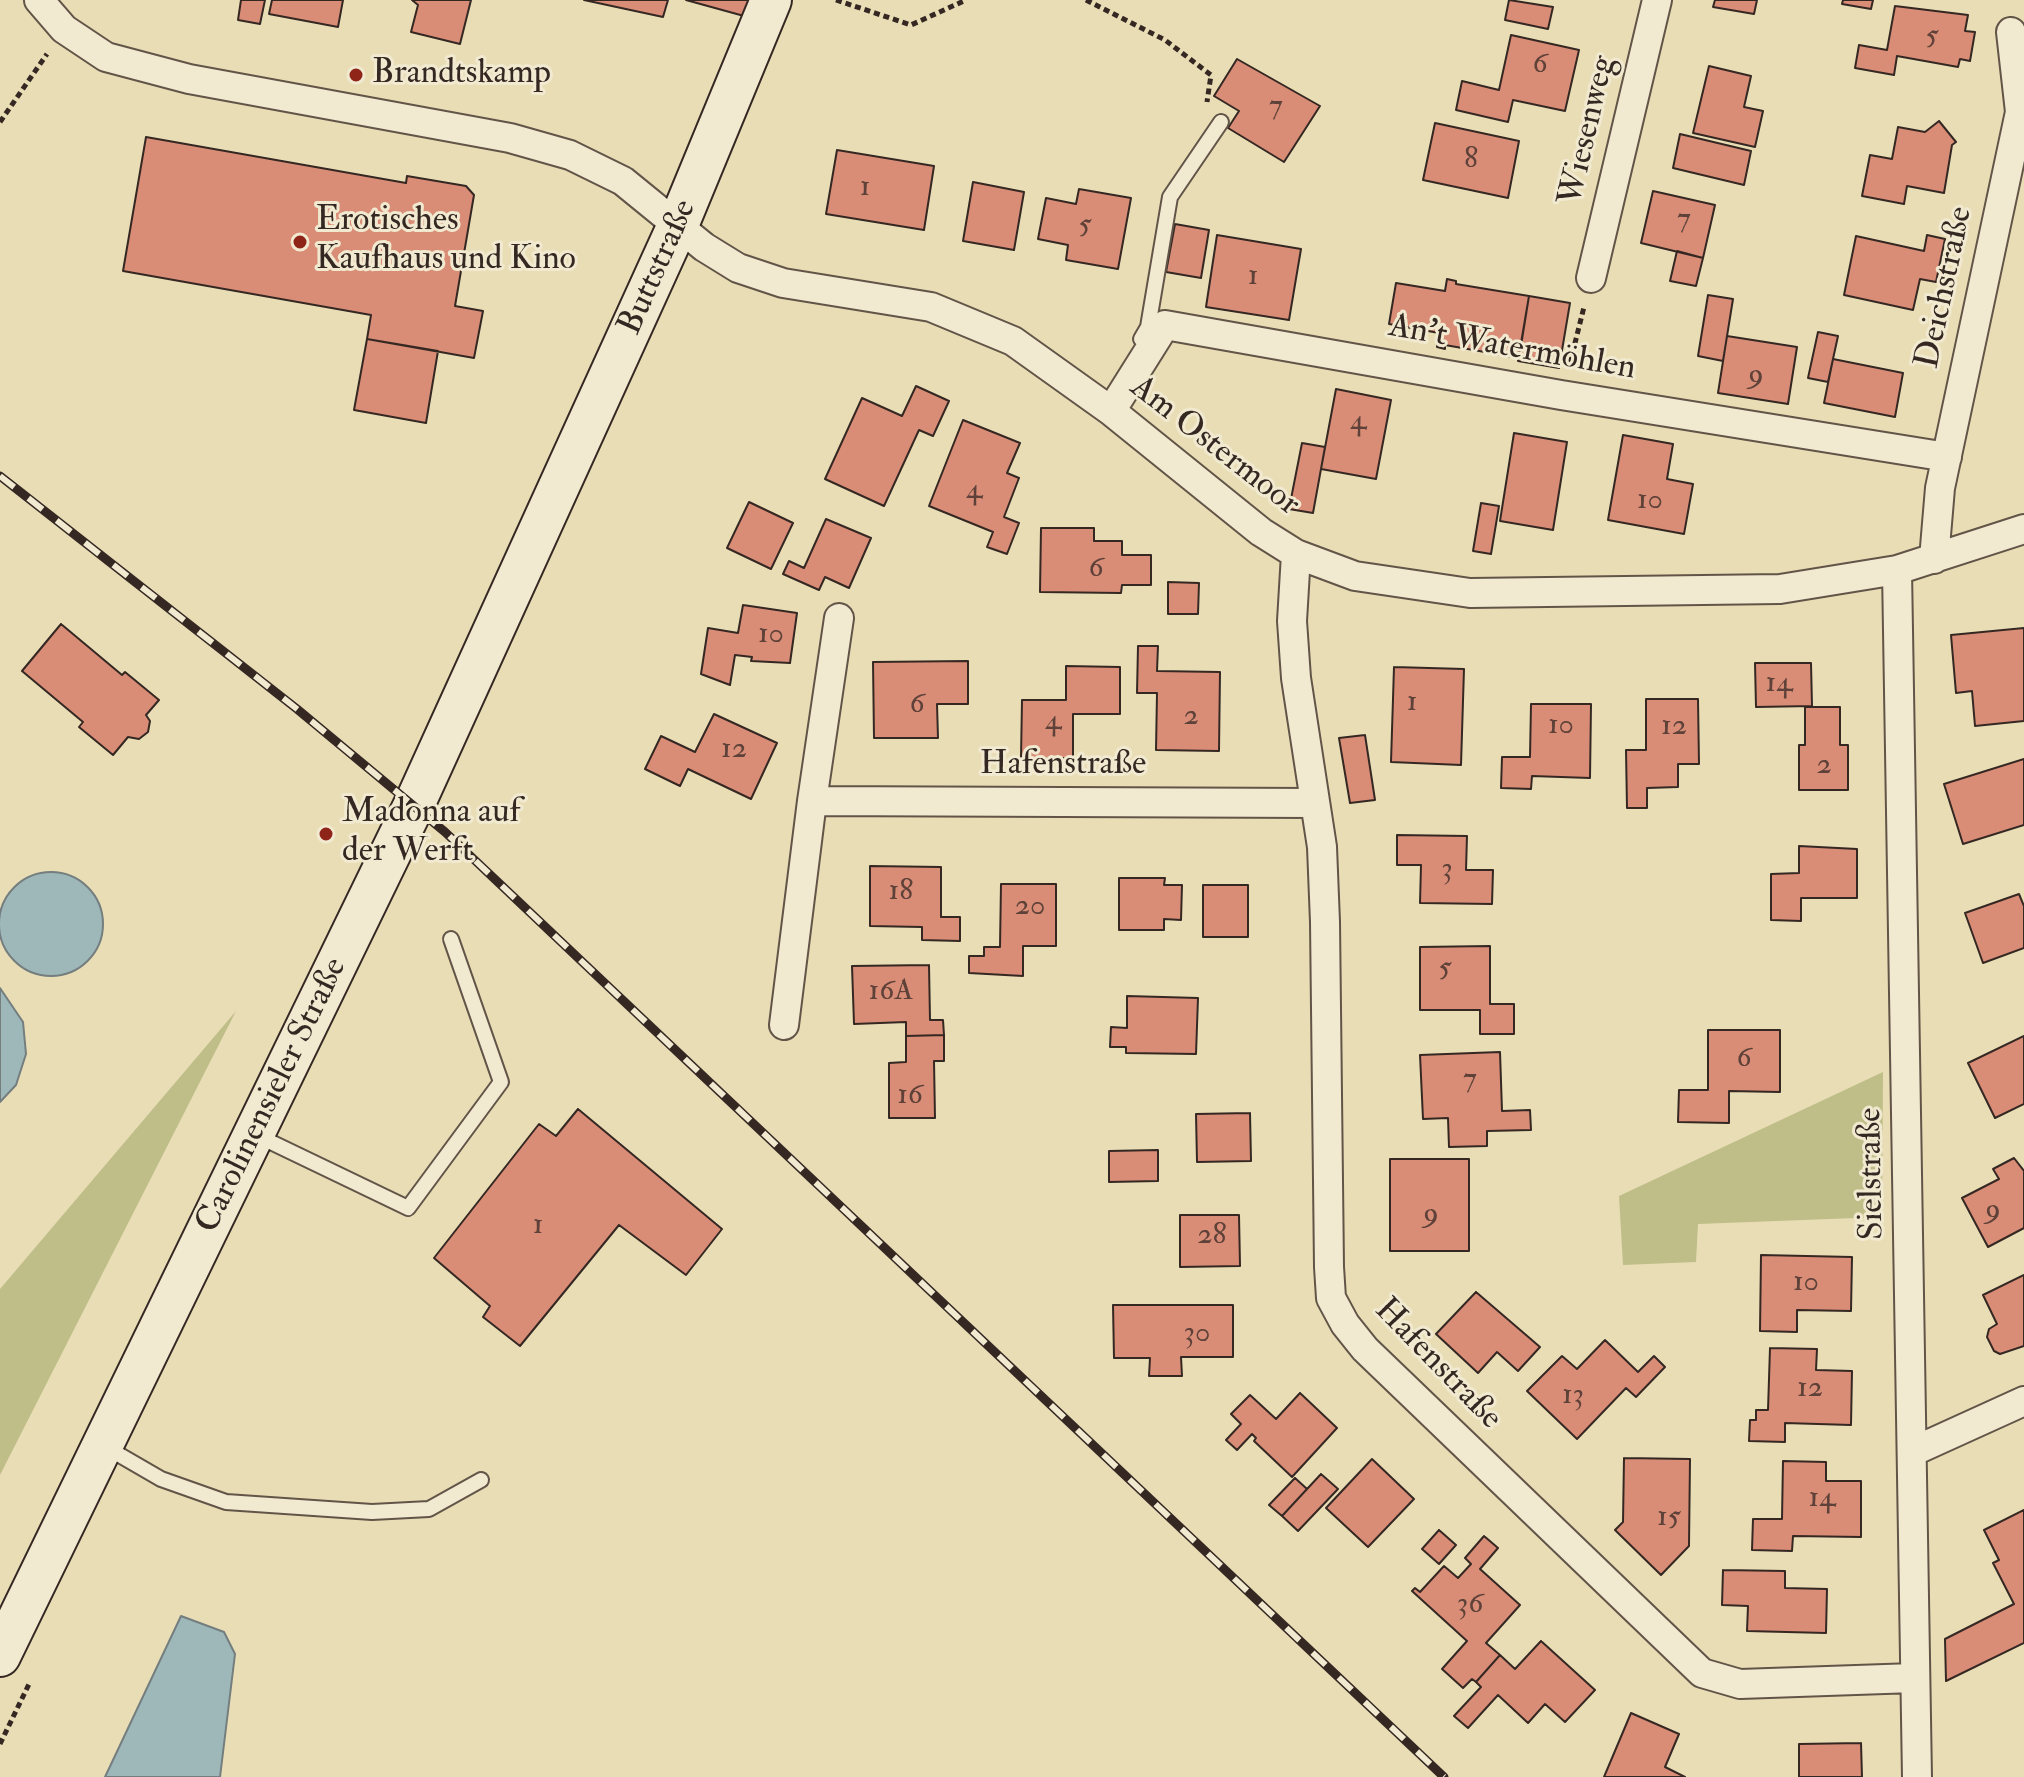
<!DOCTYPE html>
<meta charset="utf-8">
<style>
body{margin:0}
canvas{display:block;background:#e9ddb6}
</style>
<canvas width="2024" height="1777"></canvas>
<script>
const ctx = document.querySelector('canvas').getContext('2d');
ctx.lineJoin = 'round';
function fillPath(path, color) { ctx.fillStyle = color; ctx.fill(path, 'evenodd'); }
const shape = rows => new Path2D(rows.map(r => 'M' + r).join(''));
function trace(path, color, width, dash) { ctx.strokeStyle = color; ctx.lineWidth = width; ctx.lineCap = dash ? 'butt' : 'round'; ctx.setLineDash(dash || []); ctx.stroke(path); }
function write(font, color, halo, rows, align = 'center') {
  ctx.font = font + ' "IM FELL Double Pica",serif'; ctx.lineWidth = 6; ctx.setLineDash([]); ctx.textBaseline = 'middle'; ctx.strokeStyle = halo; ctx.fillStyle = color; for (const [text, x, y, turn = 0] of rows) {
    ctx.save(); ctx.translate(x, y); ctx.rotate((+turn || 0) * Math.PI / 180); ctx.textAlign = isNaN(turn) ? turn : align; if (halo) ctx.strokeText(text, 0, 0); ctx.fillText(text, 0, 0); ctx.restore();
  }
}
const green = shape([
 [236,1011,0,1475,0,1289],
 [1883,1072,1882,1217,1698,1224,1696,1262,1623,1265,1619,1196]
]);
const water = shape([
 '-1 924a52 52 0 1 1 104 0a52 52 0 1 1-104 0Z',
 [0,988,23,1022,26,1054,16,1085,0,1102,0,988],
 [181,1616,224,1632,235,1654,220,1777,105,1777,181,1616]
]);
const building = shape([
 [241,0,265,0,260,24,238,20,241,0],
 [272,0,343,0,338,27,269,14,272,0],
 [412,0,471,0,460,44,411,32,418,5,412,0],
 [584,0,668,0,663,17,584,0],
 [686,0,749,0,744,16,686,0],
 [1509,0,1553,7,1548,29,1505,20,1509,0],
 [1715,0,1757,0,1754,14,1713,7,1715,0],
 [1843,0,1873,0,1871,9,1842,4,1843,0],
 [1895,6,1968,15,1965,31,1975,32,1970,61,1960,59,1958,67,1897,56,1894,75,1855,68,1859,45,1887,50,1895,6],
 [1511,35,1579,50,1565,111,1513,100,1508,122,1456,110,1462,81,1499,90,1511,35],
 [1237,59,1320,106,1284,162,1228,128,1239,111,1214,96,1237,59],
 [1709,66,1751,76,1744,107,1763,111,1755,147,1693,133,1709,66],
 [1939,121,1956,142,1952,145,1944,193,1907,186,1904,204,1862,196,1870,155,1892,159,1898,127,1925,132,1939,121],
 [1435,123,1519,141,1508,198,1423,180,1435,123],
 [1680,134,1751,151,1744,185,1673,168,1680,134],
 [146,137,406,183,407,176,466,186,474,195,455,306,483,311,474,358,367,339,371,315,123,271,146,137],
 [837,150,934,166,924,230,826,214,837,150],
 [973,182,1024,192,1014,250,963,241,973,182],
 [1079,189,1131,198,1118,269,1066,260,1068,245,1038,239,1046,198,1076,204,1079,189],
 [1653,191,1715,205,1703,258,1641,243,1653,191],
 [1175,224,1209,230,1201,278,1166,272,1175,224],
 [1217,235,1301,249,1289,320,1206,307,1217,235],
 [1927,235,1945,239,1936,282,1920,279,1913,310,1844,295,1856,236,1924,251,1927,235],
 [1677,251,1703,258,1696,286,1670,281,1677,251],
 [1447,279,1456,281,1456,284,1529,296,1519,358,1445,345,1445,349,1437,347,1439,333,1389,324,1396,283,1445,291,1447,279],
 [1708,295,1733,299,1723,361,1698,356,1708,295],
 [1529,296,1570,303,1559,368,1518,361,1529,296],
 [1818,332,1838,336,1828,382,1808,378,1818,332],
 [1727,336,1797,347,1788,404,1718,393,1727,336],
 [367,339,438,351,426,423,354,410,367,339],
 [1833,359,1903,373,1895,417,1824,403,1833,359],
 [916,386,949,401,933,436,919,430,884,506,825,479,862,398,902,416,916,386],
 [1336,389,1391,400,1376,479,1321,469,1336,389],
 [963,420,1020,443,1007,473,1019,478,1004,517,1019,523,1007,554,987,547,993,532,929,506,963,420],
 [1514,433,1567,442,1553,530,1500,521,1514,433],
 [1623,435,1673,444,1667,479,1693,484,1684,534,1608,520,1623,435],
 [1302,443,1325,447,1313,513,1289,509,1302,443],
 [749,502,793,523,771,569,727,548,749,502],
 [1481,503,1499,506,1491,554,1473,551,1481,503],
 [826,519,871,538,849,588,825,577,819,590,783,574,789,561,804,568,826,519],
 [1041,528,1094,528,1094,541,1122,541,1122,555,1151,555,1151,585,1122,585,1121,593,1040,592,1041,528],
 [1168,582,1199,583,1198,614,1168,614,1168,582],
 [743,605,797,613,790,663,751,661,752,657,735,655,730,685,701,674,708,628,738,633,743,605],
 [61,624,122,675,125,672,159,700,146,715,150,721,148,732,139,739,128,737,113,755,79,727,83,722,22,671,61,624],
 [2024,628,2024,721,1975,726,1972,691,1956,693,1951,635,2024,628],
 [1138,646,1158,646,1157,671,1220,672,1219,751,1156,750,1157,693,1137,693,1138,646],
 [968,661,968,704,937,704,938,738,874,738,873,662,968,661],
 [1755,663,1811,663,1812,706,1756,707,1755,663],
 [1066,666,1120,667,1120,714,1073,714,1073,758,1021,758,1022,700,1066,700,1066,666],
 [1394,667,1464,669,1461,765,1391,762,1394,667],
 [1646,699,1698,699,1699,764,1678,764,1678,787,1647,788,1647,808,1627,808,1626,750,1646,750,1646,699],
 [1531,704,1591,704,1590,778,1532,776,1531,789,1501,788,1502,757,1530,757,1531,704],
 [1805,707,1840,707,1840,745,1848,745,1848,790,1799,790,1799,745,1805,745,1805,707],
 [714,714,777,743,751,799,688,769,680,786,645,769,661,736,695,752,714,714],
 [1365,735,1375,800,1350,803,1339,738,1365,735],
 [2024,759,2024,825,1963,844,1944,784,2024,759],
 [1397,835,1467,836,1466,870,1493,870,1492,904,1420,903,1421,865,1397,865,1397,835],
 [1799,846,1857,849,1857,898,1801,898,1801,921,1771,920,1771,874,1799,873,1799,846],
 [870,866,941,867,941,917,960,917,960,941,922,940,922,927,870,926,870,866],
 [1119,878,1165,878,1164,885,1182,885,1181,920,1164,919,1164,930,1119,930,1119,878],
 [1001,884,1056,884,1056,946,1023,946,1023,976,969,973,969,956,984,956,984,947,1000,947,1001,884],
 [1203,885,1248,885,1248,937,1203,937,1203,885],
 [2019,894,2024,906,2024,948,1983,963,1965,913,2019,894],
 [1490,946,1490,1004,1514,1004,1514,1034,1480,1034,1480,1010,1420,1010,1420,947,1490,946],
 [929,965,930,1020,943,1020,944,1035,906,1036,906,1022,854,1024,852,966,929,965],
 [1127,996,1198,998,1196,1054,1126,1053,1126,1047,1110,1047,1111,1027,1127,1028,1127,996],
 [1708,1030,1780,1030,1780,1092,1729,1091,1729,1123,1678,1122,1679,1090,1708,1090,1708,1030],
 [944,1035,944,1061,934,1061,935,1118,889,1118,889,1063,906,1062,906,1036,944,1035],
 [2024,1036,2024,1104,1995,1118,1968,1063,2024,1036],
 [1500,1052,1502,1111,1530,1110,1531,1130,1487,1131,1487,1146,1449,1147,1448,1118,1423,1119,1420,1055,1500,1052],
 [578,1109,722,1229,686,1275,619,1225,520,1346,483,1317,490,1306,434,1258,539,1124,556,1136,578,1109],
 [1250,1113,1251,1161,1197,1162,1196,1114,1250,1113],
 [1158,1150,1158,1181,1109,1182,1109,1151,1158,1150],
 [2014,1158,2024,1171,2024,1228,1988,1247,1962,1198,1999,1179,1993,1169,2014,1158],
 [1390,1159,1469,1159,1469,1251,1390,1251,1390,1159],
 [1180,1215,1239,1215,1240,1266,1180,1267,1180,1215],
 [1761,1255,1852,1257,1851,1311,1797,1310,1797,1332,1760,1331,1761,1255],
 [2024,1275,2024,1346,2000,1354,1994,1351,1987,1337,1989,1329,1997,1324,1983,1295,2024,1275],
 [1476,1292,1540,1347,1518,1371,1497,1352,1478,1373,1436,1334,1476,1292],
 [1113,1305,1233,1305,1233,1357,1181,1357,1182,1376,1149,1376,1150,1358,1114,1358,1113,1305],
 [1605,1340,1638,1372,1654,1356,1665,1367,1636,1397,1626,1388,1577,1439,1527,1391,1562,1356,1577,1369,1605,1340],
 [1770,1348,1817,1349,1816,1370,1852,1371,1851,1425,1785,1423,1785,1442,1749,1441,1750,1420,1756,1420,1756,1410,1768,1410,1770,1348],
 [1300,1393,1337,1428,1292,1477,1254,1441,1256,1438,1252,1434,1237,1450,1226,1440,1241,1424,1231,1414,1250,1395,1276,1419,1300,1393],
 [1624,1458,1690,1459,1689,1546,1661,1575,1615,1530,1623,1522,1624,1458],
 [1372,1459,1414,1499,1368,1547,1326,1508,1372,1459],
 [1783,1461,1826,1462,1826,1481,1861,1481,1861,1537,1793,1536,1792,1551,1752,1550,1753,1519,1782,1519,1783,1461],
 [1321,1474,1338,1489,1298,1531,1282,1516,1321,1474],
 [1295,1478,1307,1489,1282,1516,1269,1505,1295,1478],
 [2024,1510,2024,1643,1946,1681,1945,1639,2014,1604,1993,1563,1999,1560,1984,1530,2024,1510],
 [1439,1530,1456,1545,1439,1564,1422,1549,1439,1530],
 [1484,1536,1498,1548,1480,1569,1520,1605,1486,1643,1500,1655,1476,1682,1472,1679,1463,1688,1442,1669,1467,1641,1412,1591,1415,1588,1420,1592,1444,1566,1458,1578,1471,1564,1465,1558,1484,1536],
 [1723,1570,1785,1571,1785,1588,1827,1589,1826,1633,1747,1631,1748,1606,1722,1605,1723,1570],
 [1541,1641,1595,1690,1565,1722,1545,1704,1528,1723,1498,1695,1468,1728,1454,1716,1481,1687,1476,1682,1500,1655,1515,1669,1541,1641],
 [1631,1713,1679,1734,1665,1767,1685,1777,1604,1777,1631,1713],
 [1861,1743,1862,1777,1799,1777,1799,1744,1861,1743]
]);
const path = shape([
 [836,0,911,25,966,0],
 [1086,0,1165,40,1211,75,1207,102],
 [0,122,47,54],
 [1570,363,1584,307],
 [0,1744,30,1682]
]);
const lane = shape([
 [1141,339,1148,327,1170,197,1221,122],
 [254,1134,408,1208,501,1082,451,939],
 [104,1446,161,1479,226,1502,372,1512,429,1509,481,1480]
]);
const street = shape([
 [39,0,64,29,106,57,189,79,510,138,570,155,623,181,704,247,738,268,783,283,931,307,1013,341,1111,411,1261,532,1296,554,1355,576,1470,593,1780,589,1897,570,2024,529],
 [1591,278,1657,0],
 [1111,411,1165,325,1561,395,1947,457],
 [1296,554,1292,621,1296,678,1322,847,1325,922,1329,1267,1331,1298,1345,1324,1365,1349,1702,1673,1740,1684,1914,1678],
 [1934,559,1940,488,2020,112,2011,32],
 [1897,570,1917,1777],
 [812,801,839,618],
 [784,1025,812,801,1314,803],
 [1914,1451,2024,1401]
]);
const secondary = shape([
 [0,1656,414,805,678,225,771,0]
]);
const rail = shape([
 [0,476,297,709,445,832,1444,1777]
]);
const markers = [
 [356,75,8,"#8f2418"],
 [300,242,8,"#8f2418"],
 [326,834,8,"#8f2418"]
];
const numberNames = [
 ["5",1932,38],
 ["6",1540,66],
 ["7",1276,108],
 ["8",1471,161],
 ["1",865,189],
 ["7",1684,221],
 ["5",1085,227],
 ["1",1253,278],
 ["9",1756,377],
 ["4",1358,423],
 ["4",974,492],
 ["10",1650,502],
 ["6",1096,570],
 ["10",771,636],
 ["14",1779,685],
 ["1",1412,704],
 ["6",917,706],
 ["2",1191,718],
 ["4",1053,723],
 ["10",1561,727],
 ["12",1674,728],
 ["12",734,751],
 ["2",1824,767],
 ["3",1447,871],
 ["18",901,893],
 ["20",1030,908],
 ["5",1445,970],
 ["16A",891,993],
 ["6",1744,1060],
 ["7",1470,1081],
 ["16",910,1097],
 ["9",1993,1212],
 ["9",1431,1216],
 ["1",538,1227],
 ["28",1212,1237],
 ["10",1806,1284],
 ["30",1197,1335],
 ["12",1810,1390],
 ["13",1573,1397],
 ["14",1822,1500],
 ["15",1669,1519],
 ["36",1470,1606]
];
const poiNames = [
 ["Brandtskamp",372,75],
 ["Erotisches",316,222],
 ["Kaufhaus und Kino",316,261],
 ["Madonna auf",342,814],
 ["der Werft",342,853]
];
const streetNames = [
 ["Wiesenweg",1589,131,-77],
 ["Buttstraße",659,268,-66],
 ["Deichstraße",1946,288,-78],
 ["An't Watermöhlen",1512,349,10],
 ["Am Ostermoor",1214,447,38],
 ["Hafenstraße",1063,766],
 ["Carolinensieler Straße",273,1096,-64],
 ["Sielstraße",1873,1174,-91],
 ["Hafenstraße",1437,1365,46]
];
fillPath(green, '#bfbe88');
fillPath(water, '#9eb8ba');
trace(water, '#747e7e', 2);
fillPath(building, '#d98d77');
trace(building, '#352823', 2);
trace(lane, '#625548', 18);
trace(street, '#625548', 32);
trace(secondary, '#352823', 44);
trace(path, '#352823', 5, [6, 4]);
trace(lane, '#f1e9d0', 14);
trace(street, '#f1e9d0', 28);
trace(secondary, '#f1e9d0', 40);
trace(rail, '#352823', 9);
trace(rail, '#f1e9d0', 6, [18]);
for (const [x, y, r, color] of markers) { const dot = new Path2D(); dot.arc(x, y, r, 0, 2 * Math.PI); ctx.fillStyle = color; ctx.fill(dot); trace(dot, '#f1e9d0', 3); }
write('30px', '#5e4138', null, numberNames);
write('34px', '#352823', '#f1e9d0', poiNames, 'left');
write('34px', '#352823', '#f1e9d0', streetNames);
</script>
